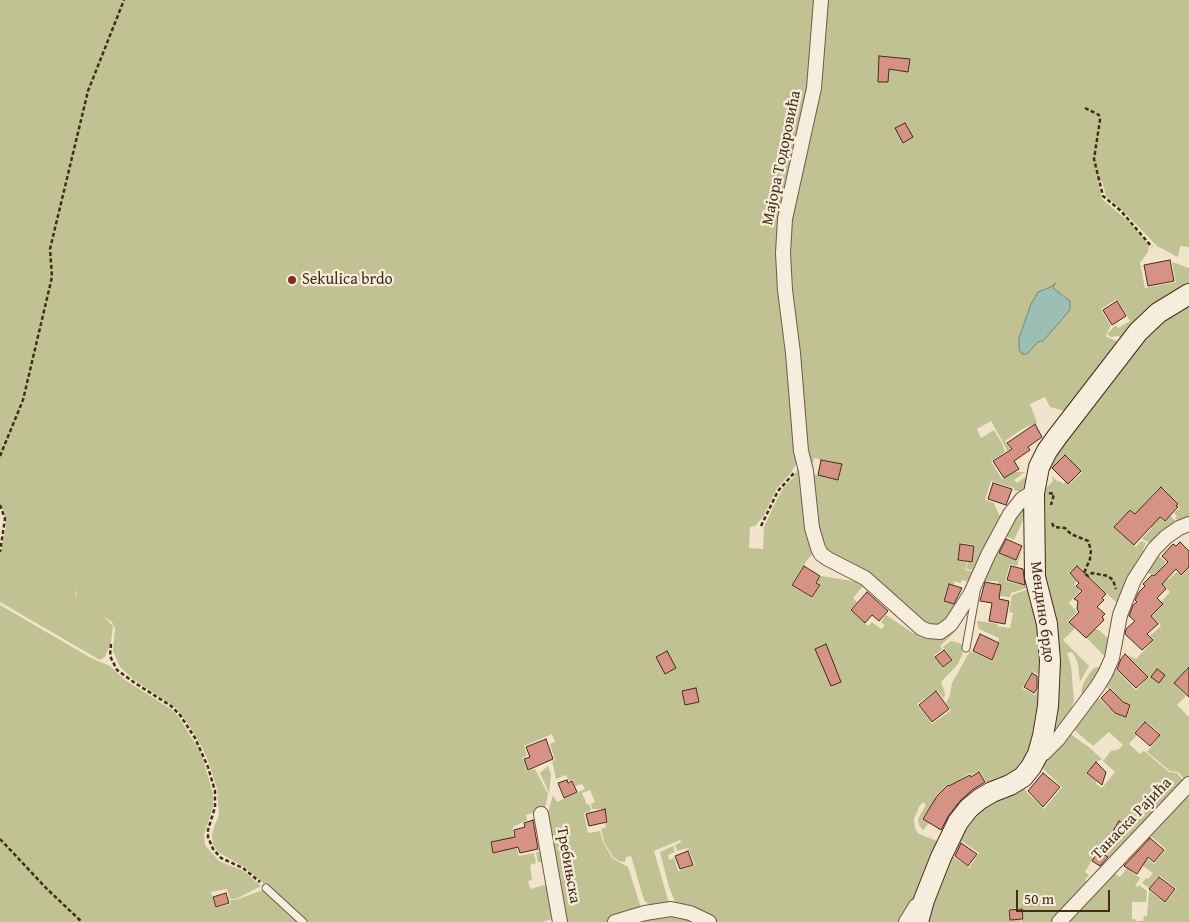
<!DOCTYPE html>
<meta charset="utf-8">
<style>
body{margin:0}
#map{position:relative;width:1189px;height:922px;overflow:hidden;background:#f2e4cb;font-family:"Gentium Book Plus",serif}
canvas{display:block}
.scale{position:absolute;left:1016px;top:890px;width:94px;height:22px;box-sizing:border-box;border:2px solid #452c17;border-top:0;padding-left:6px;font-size:15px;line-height:18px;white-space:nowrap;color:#452c17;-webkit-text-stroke:4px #f7eddd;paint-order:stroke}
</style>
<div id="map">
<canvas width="1189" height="922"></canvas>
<div class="scale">50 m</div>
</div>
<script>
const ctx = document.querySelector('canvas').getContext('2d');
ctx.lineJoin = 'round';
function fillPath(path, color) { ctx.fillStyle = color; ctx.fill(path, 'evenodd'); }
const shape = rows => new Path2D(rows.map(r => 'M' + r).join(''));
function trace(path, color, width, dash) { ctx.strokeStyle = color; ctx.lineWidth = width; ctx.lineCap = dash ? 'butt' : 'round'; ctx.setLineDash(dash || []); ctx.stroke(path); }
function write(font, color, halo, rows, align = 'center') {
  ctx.font = font + ' "Gentium Book Plus",serif'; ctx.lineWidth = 4.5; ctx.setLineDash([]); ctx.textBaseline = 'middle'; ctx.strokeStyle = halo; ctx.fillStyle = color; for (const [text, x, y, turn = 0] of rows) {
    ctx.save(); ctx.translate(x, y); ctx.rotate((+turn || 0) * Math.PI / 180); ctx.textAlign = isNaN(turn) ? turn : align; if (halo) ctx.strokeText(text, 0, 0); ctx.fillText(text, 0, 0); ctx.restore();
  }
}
const green = shape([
 [0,0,819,0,815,50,784,211,797,462,791,473,777,488,763,517,755,526,750,527,749,548,763,549,764,527,776,501,784,487,793,478,799,466,814,553,807,560,791,585,812,598,821,585,817,582,821,576,853,581,862,581,916,630,895,616,891,612,892,610,864,585,853,598,857,602,850,610,868,626,872,622,881,629,885,626,881,622,886,615,913,633,927,638,962,619,953,634,940,646,942,649,934,656,943,668,953,660,943,647,951,641,959,643,963,646,962,655,958,664,941,682,945,693,944,699,937,690,917,704,932,724,951,710,946,703,950,695,952,683,970,651,992,661,1000,643,998,641,999,638,979,629,977,622,978,621,998,624,997,626,1010,628,1013,613,1009,612,1012,595,1031,588,1036,605,1043,677,1032,671,1022,688,1035,695,1040,686,1040,722,1025,766,989,787,980,771,971,775,970,773,959,780,970,797,967,803,948,784,935,797,954,817,932,804,922,819,929,823,923,830,919,825,918,819,926,805,923,802,919,807,914,819,915,829,919,834,940,842,930,870,902,922,714,922,677,906,669,887,660,852,673,846,675,852,668,855,669,860,674,858,678,871,695,865,688,848,677,851,675,845,681,842,680,840,654,851,670,907,651,907,644,900,631,856,626,857,625,862,619,861,613,857,604,842,601,829,606,827,605,823,608,822,605,809,592,809,591,804,595,802,590,790,582,793,587,805,589,804,591,809,590,812,584,813,588,833,600,831,603,842,612,858,628,867,642,911,606,922,563,922,548,821,549,809,553,795,557,802,585,789,582,784,575,786,573,780,569,781,566,775,556,779,552,761,555,760,550,744,555,742,552,734,524,746,527,756,522,758,528,771,535,769,548,794,545,808,526,815,527,820,513,827,514,840,500,845,499,840,490,842,493,853,501,851,501,847,515,843,519,856,534,853,536,863,530,865,532,880,528,881,530,889,545,885,548,881,544,863,538,862,536,853,543,848,556,918,542,922,306,922,246,868,218,852,213,845,212,836,213,829,219,815,217,789,210,766,203,749,189,725,176,708,133,679,120,667,113,651,115,629,112,622,77,599,76,595,77,588,75,595,77,599,103,616,113,626,111,642,105,657,100,660,0,602,0,555,6,527,4,512,0,504],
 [824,0,1189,0,1189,247,1180,246,1178,257,1157,246,1126,214,1106,196,1102,181,1098,182,1102,199,1128,221,1149,245,1148,252,1140,263,1145,288,1176,282,1172,262,1189,268,1189,287,1124,339,1118,336,1111,337,1107,334,1116,325,1118,328,1130,321,1117,299,1101,309,1111,326,1106,335,1107,337,1122,343,1068,412,1050,407,1045,397,1030,404,1037,422,1021,430,1005,441,1017,459,1015,460,1009,450,1007,451,1004,444,991,421,977,429,981,438,994,430,1003,445,1005,452,991,461,1002,479,1015,472,1025,472,1014,480,1017,483,1032,472,1021,492,1014,490,1014,488,991,481,985,500,994,503,999,515,1004,516,1016,492,1010,511,977,568,970,570,966,569,968,562,972,563,975,545,960,543,958,561,967,562,965,570,970,571,977,569,973,583,962,580,961,583,951,581,954,582,954,585,948,584,943,601,960,606,950,622,930,629,832,559,819,543,812,474,839,480,842,464,814,458,812,466,808,463,786,232],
 [1053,287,1056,292,1065,296,1066,313,1043,340,1038,342,1019,338,1031,304,1044,289],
 [1189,302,1189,519,1181,523,1175,518,1177,516,1174,513,1180,508,1178,506,1179,504,1161,486,1145,503,1164,522,1170,516,1179,524,1151,543,1142,539,1152,528,1130,509,1114,527,1136,547,1141,541,1146,543,1143,550,1147,554,1117,603,1077,566,1069,573,1077,581,1074,584,1080,591,1069,603,1077,612,1068,621,1075,628,1063,640,1089,666,1080,682,1078,664,1075,657,1072,652,1067,653,1071,665,1074,701,1070,712,1052,737,1040,576,1041,493,1053,481,1052,476,1058,482,1060,481,1063,484,1065,482,1068,485,1082,472,1065,454,1044,477,1044,469,1159,319],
 [1021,506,1025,507,1027,511,1014,540,1003,535,1002,537,1004,538,997,553,1017,561,1022,550,1017,566,1010,564,1005,581,1026,586,1028,584,1029,587,1011,593,1010,597,1000,596,1001,591,997,590,998,581,984,581,983,584,981,584,983,573,990,556,1001,537],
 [1158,555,1166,562,1159,571,1168,580,1177,572,1181,576,1189,568,1189,666,1184,671,1188,675,1177,687,1186,696,1177,705,1189,717,1189,780,1187,782,1178,772,1170,771,1147,752,1161,734,1145,721,1134,733,1137,735,1129,744,1140,754,1144,751,1169,772,1177,773,1186,784,1110,858,1098,850,1085,872,1089,875,1085,880,1090,884,1057,922,1022,922,1021,920,1024,919,1022,908,1008,909,1009,920,1020,920,1021,922,924,922,951,855,969,868,979,853,959,839,981,806,1025,787,1026,792,1044,809,1062,787,1043,769,1044,764,1069,733,1090,748,1102,759,1096,762,1086,773,1096,781,1096,784,1102,788,1115,772,1103,761,1112,750,1115,751,1117,749,1118,750,1123,745,1109,732,1093,746,1073,729,1093,700,1097,699,1100,699,1110,709,1116,703,1113,713,1127,717,1131,705,1119,700,1120,699,1110,687,1108,689,1105,686,1113,666,1136,690,1149,677,1126,654,1136,659,1154,640,1150,636,1161,626,1152,616,1163,605,1161,602,1170,592,1153,574,1151,575,1146,571],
 [0,605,91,658,110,666,125,680,171,709,178,716,198,748,204,762,213,794,213,807,204,835,205,845,219,861,244,871,261,886,236,899,230,899,227,889,211,892,216,908,231,904,230,900,236,900,263,890,300,922,0,922],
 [1093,627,1097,630,1098,629,1112,642,1106,665,1085,699,1081,701,1082,687,1086,678,1094,668,1103,666,1107,659,1084,635],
 [548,766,551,775,549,793,540,773],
 [1189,786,1189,922,1062,922,1111,871,1120,877,1127,868,1118,861,1125,861,1130,865,1128,869,1140,878,1135,886,1138,887,1139,885,1147,891,1146,902,1132,902,1132,919,1135,919,1136,921,1143,921,1144,916,1147,916,1149,891,1165,903,1177,889,1159,875,1149,888,1142,883,1146,878,1148,879,1153,873,1136,861,1139,857,1134,847,1154,864,1166,849,1146,832],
 [674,914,702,922,627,922]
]);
const water = shape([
 [1055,283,1053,288,1070,301,1070,310,1043,341,1038,342,1027,354,1022,354,1019,350,1019,338,1031,304,1038,292,1051,287,1055,283]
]);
const building = shape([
 [879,56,910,59,908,72,889,69,888,82,878,82,879,56],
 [905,123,913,137,903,143,895,128,905,123],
 [1170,260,1174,281,1148,286,1144,265,1170,260],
 [1117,301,1126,316,1112,325,1103,310,1117,301],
 [1035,424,1042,437,1028,447,1030,450,1014,461,1019,469,1004,478,993,461,1012,449,1007,443,1035,424],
 [1065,455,1081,471,1068,484,1052,468,1065,455],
 [821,460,842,464,838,480,818,475,821,460],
 [993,483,1012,489,1006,505,988,499,993,483],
 [1161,487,1178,504,1176,506,1178,507,1165,521,1160,517,1134,545,1114,527,1130,510,1135,514,1161,487],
 [1006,539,1022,546,1016,560,999,553,1006,539],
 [1180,542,1189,551,1189,567,1181,575,1176,569,1162,584,1166,589,1157,598,1163,604,1151,616,1158,624,1147,634,1153,640,1142,650,1125,634,1126,629,1135,621,1129,616,1133,605,1137,602,1135,600,1139,592,1145,586,1143,584,1152,575,1154,576,1168,562,1162,556,1173,544,1176,546,1180,542],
 [960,544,974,546,972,562,958,560,960,544],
 [804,566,820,576,816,583,820,585,812,597,792,585,804,566],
 [1011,566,1023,569,1025,585,1007,580,1011,566],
 [1077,566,1106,594,1102,598,1104,600,1097,607,1105,614,1102,617,1104,620,1086,638,1069,622,1079,612,1077,609,1078,601,1074,599,1082,591,1076,586,1079,583,1070,573,1077,566],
 [985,582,1001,585,999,599,1009,601,1005,624,989,621,992,603,980,601,985,582],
 [949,584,962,588,954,604,944,601,949,584],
 [867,592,888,611,879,621,872,615,865,623,851,610,867,592],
 [980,634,999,643,992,660,973,651,980,634],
 [826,644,841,682,831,686,815,649,826,644],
 [944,650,952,660,943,667,935,657,944,650],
 [667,651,676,668,665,674,656,657,667,651],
 [1125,654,1148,677,1136,688,1117,669,1121,659,1125,654],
 [1189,667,1189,697,1174,683,1189,667],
 [1157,669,1165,675,1159,683,1151,677,1157,669],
 [1032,673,1037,676,1037,689,1034,693,1024,687,1032,673],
 [696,688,699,702,685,705,682,691,696,688],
 [1110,689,1123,702,1130,705,1126,717,1115,713,1101,698,1110,689],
 [936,691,949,709,932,722,919,705,936,691],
 [1145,722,1160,735,1150,746,1135,733,1145,722],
 [546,739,553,759,528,770,524,759,530,757,526,747,546,739],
 [1096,762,1106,772,1102,785,1087,773,1096,762],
 [979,772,985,782,972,790,960,801,949,815,941,830,923,819,937,796,948,785,949,786,970,775,971,777,979,772],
 [1043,773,1060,787,1043,807,1028,791,1043,773],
 [567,780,568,783,572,781,577,792,564,798,558,783,567,780],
 [605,809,607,822,589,826,586,814,605,809],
 [533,820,538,849,520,853,518,847,493,853,491,842,515,837,514,830,525,827,524,823,533,820],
 [1119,821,1128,827,1122,837,1113,831,1119,821],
 [1150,838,1164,850,1154,862,1148,857,1137,874,1124,866,1150,838],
 [961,843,977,854,968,866,955,856,961,843],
 [688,851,693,865,680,869,675,856,688,851],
 [1098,851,1108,857,1100,866,1092,861,1098,851],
 [1159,877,1175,889,1165,902,1149,889,1159,877],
 [226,893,229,903,216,907,213,897,226,893],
 [1022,909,1023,919,1010,920,1009,910,1022,909]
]);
const path = shape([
 [1085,108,1099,115,1100,120,1094,159,1103,196,1121,211,1152,247],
 [0,456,23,400,52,277,50,249,88,91,124,0],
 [1049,493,1054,494,1051,505],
 [0,505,5,519,0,552],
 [1052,523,1054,527,1065,528,1071,534,1088,541,1091,550,1090,559,1084,573,1088,576,1092,573,1108,576,1113,580,1116,589],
 [761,526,778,491,794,473],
 [111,644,110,656,117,670,135,683,171,706,180,715,195,738,208,767,215,791,215,807,208,830,208,837,213,849,221,858,243,868,260,882],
 [0,839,47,889,82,922]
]);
const lane = shape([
 [966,648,976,592],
 [266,888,303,922]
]);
const street = shape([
 [821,0,814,88,785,219,783,253,785,290,793,353,801,451,806,471,812,528,818,548,821,554,828,559,865,578,921,628,928,631,940,632,951,624,971,593,988,555,1010,514,1022,499,1030,494,1034,493],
 [1038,754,1044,753,1058,739,1097,687,1105,674,1112,658,1120,615,1127,597,1134,580,1154,549,1166,537,1179,528,1189,524],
 [541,814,560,922],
 [615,922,645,913,671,909,690,913,709,922],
 [906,922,916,906,920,903],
 [1059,922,1189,784]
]);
const secondary = shape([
 [918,922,924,900,941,857,958,822,969,808,980,799,992,792,1010,785,1023,777,1031,767,1038,754,1043,736,1048,706,1050,661,1047,624,1035,577,1034,493,1039,467,1047,451,1057,437,1138,332,1158,313,1189,294]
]);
const markers = [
 [292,280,5,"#8f2418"]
];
const streetNames = [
 ["Мајора Тодоровића",782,158,-78],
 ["Мендино брдо",1042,612,82],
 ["Танаска Рајића",1132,819,-46],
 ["Требињска",568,865,80]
];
const poiNames = [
 ["Sekulica brdo",302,280]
];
fillPath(green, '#c0c293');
fillPath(water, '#9bbfb5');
trace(water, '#798476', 1);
fillPath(building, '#d79286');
trace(building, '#452c17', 1);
trace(lane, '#705a44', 9);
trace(street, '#705a44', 16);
trace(secondary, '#452c17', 22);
trace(path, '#452c17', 2.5, [4, 2.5]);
trace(lane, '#f7eddd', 7);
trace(street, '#f7eddd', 14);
trace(secondary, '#f7eddd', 20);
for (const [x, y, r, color] of markers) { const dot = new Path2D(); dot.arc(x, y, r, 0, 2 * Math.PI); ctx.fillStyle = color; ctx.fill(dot); trace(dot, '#f7eddd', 2); }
write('16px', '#452c17', '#f7eddd', streetNames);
write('16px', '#452c17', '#f7eddd', poiNames, 'left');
</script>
